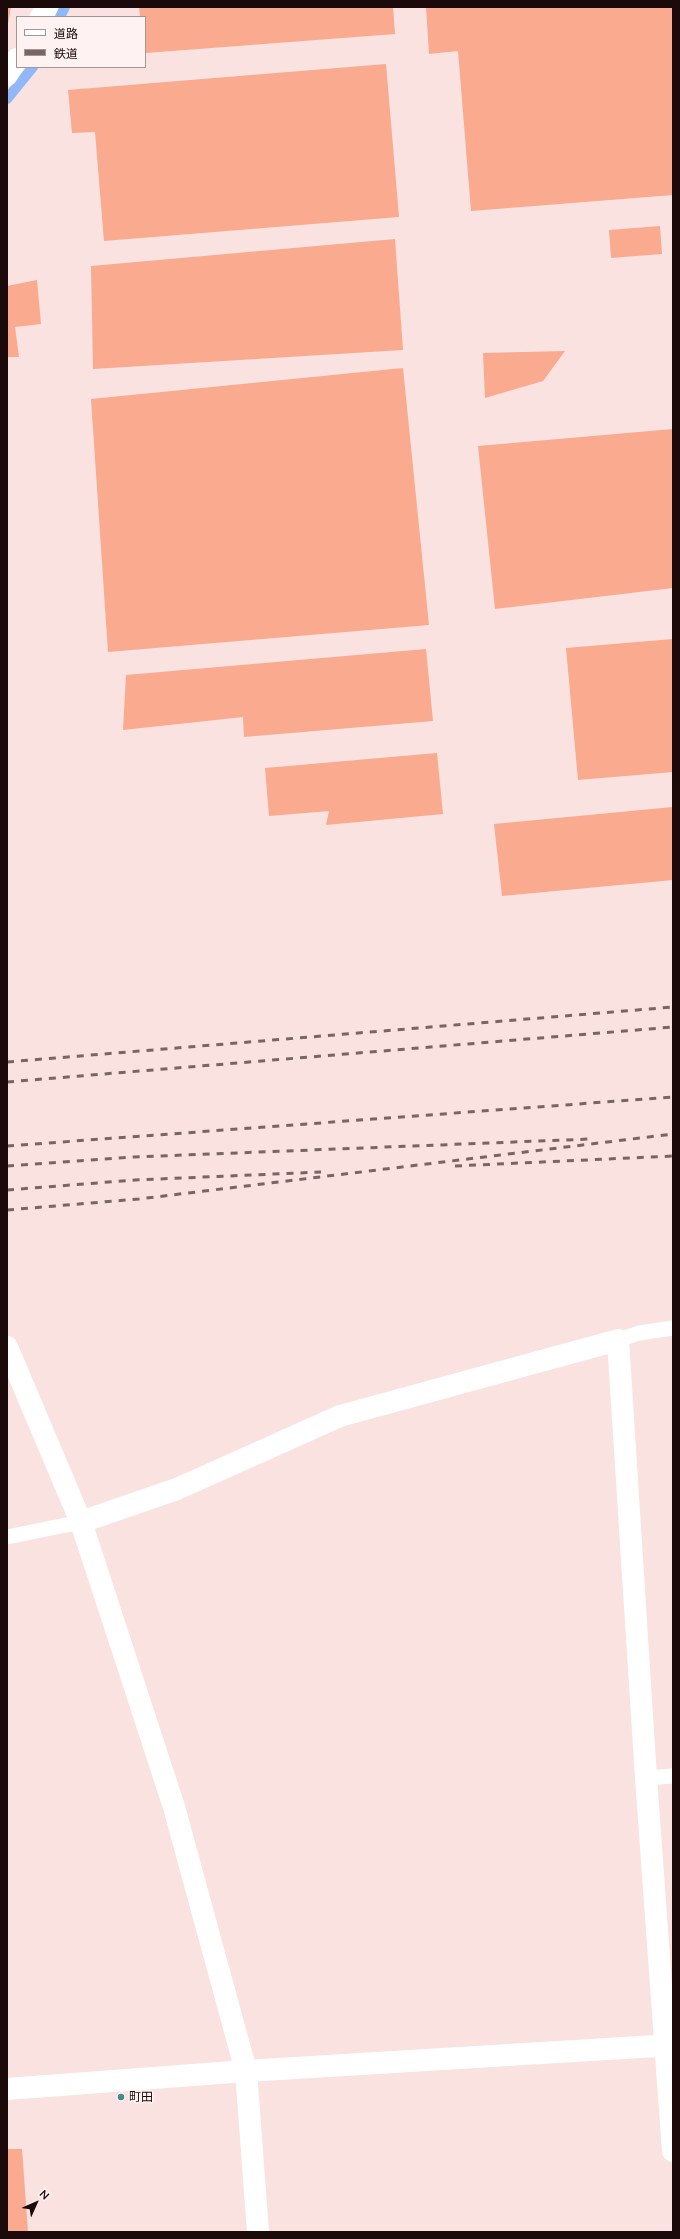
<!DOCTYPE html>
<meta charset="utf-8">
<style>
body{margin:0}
#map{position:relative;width:680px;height:2239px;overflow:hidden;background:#fae2e1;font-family:Mulish,"Noto Sans JP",sans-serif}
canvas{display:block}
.frame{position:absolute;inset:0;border:8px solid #1c090a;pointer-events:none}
.legend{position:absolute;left:16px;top:16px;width:130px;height:52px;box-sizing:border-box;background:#fff2f2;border:1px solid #a49595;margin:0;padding:5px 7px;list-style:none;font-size:12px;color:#1c090a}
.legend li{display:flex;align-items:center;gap:8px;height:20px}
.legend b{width:20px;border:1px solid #a49595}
.north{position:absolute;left:16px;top:2183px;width:40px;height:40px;-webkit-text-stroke:3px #fff2f2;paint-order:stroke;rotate:45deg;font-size:11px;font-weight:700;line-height:16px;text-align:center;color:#1c090a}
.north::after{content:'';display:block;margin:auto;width:14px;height:18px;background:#1c090a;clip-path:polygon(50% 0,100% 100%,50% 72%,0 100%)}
</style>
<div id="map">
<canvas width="680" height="2239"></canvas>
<div class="frame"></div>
<ul class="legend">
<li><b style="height:5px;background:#fff"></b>道路</li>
<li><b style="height:5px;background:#7a6565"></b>鉄道</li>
</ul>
<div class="north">N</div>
</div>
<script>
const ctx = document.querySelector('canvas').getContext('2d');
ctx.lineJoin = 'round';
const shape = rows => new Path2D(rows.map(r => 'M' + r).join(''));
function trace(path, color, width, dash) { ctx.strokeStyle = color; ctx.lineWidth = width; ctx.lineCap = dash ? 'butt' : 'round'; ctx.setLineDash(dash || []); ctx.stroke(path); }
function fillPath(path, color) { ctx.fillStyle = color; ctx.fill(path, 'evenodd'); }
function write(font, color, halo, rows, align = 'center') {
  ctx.font = font + ' Mulish,"Noto Sans JP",sans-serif'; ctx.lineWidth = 3; ctx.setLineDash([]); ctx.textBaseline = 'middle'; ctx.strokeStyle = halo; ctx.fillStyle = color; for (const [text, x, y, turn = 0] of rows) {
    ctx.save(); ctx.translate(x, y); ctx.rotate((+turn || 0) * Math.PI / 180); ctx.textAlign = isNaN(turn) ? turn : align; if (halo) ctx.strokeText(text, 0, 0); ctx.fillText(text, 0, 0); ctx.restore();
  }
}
const stream = shape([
 [60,17,65,7],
 [7,99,33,67]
]);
const building = shape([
 [7,7,11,7,8,24,7,24],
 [139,7,393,7,395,34,146,53,145,17,140,17],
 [426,7,673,7,673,195,471,211,458,51,429,54],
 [386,64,399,217,104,241,95,132,72,133,68,90],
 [660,226,662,254,611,258,609,230],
 [395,239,403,350,93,369,91,266],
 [37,280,41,324,15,327,19,357,7,357,7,286],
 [565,351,543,381,485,398,483,353],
 [403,368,429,625,108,652,91,399],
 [673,429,673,588,495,609,478,446],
 [673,639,673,772,578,780,566,648],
 [426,649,433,721,244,737,243,717,123,730,126,675],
 [437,753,443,814,326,825,329,811,269,816,265,768],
 [673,807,673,880,502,896,494,824],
 [7,2149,22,2149,28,2232,7,2232]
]);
const service = shape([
 [618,1340,639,1333,673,1328],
 [7,1537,81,1522],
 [646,1778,673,1776]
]);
const minor = shape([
 [41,17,47,7],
 [7,75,17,59],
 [7,1347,81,1522,174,1807,246,2071,258,2232],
 [81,1522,177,1489,340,1416,618,1340,646,1778,673,2151]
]);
const tertiary = shape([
 [7,2089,246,2071,673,2045]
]);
const rail = shape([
 [7,1062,673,1007],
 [7,1082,673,1027],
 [7,1146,673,1097],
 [7,1166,134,1157,590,1139],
 [455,1166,673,1156],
 [7,1190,135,1180,321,1172],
 [7,1210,139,1199,673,1134]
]);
const markers = [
 [121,2097,4,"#438b8f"]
];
const poiNames = [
 ["町田",129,2097]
];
trace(stream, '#90b7f6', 10);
fillPath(building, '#f9aa8f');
trace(service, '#fff', 15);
trace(minor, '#fff', 22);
trace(tertiary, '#fff', 22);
trace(rail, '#7a6565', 3, [7, 7]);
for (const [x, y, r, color] of markers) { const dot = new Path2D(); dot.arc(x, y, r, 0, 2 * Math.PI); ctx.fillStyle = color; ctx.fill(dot); trace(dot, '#fff2f2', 1.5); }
write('12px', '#1c090a', '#fff2f2', poiNames, 'left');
</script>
